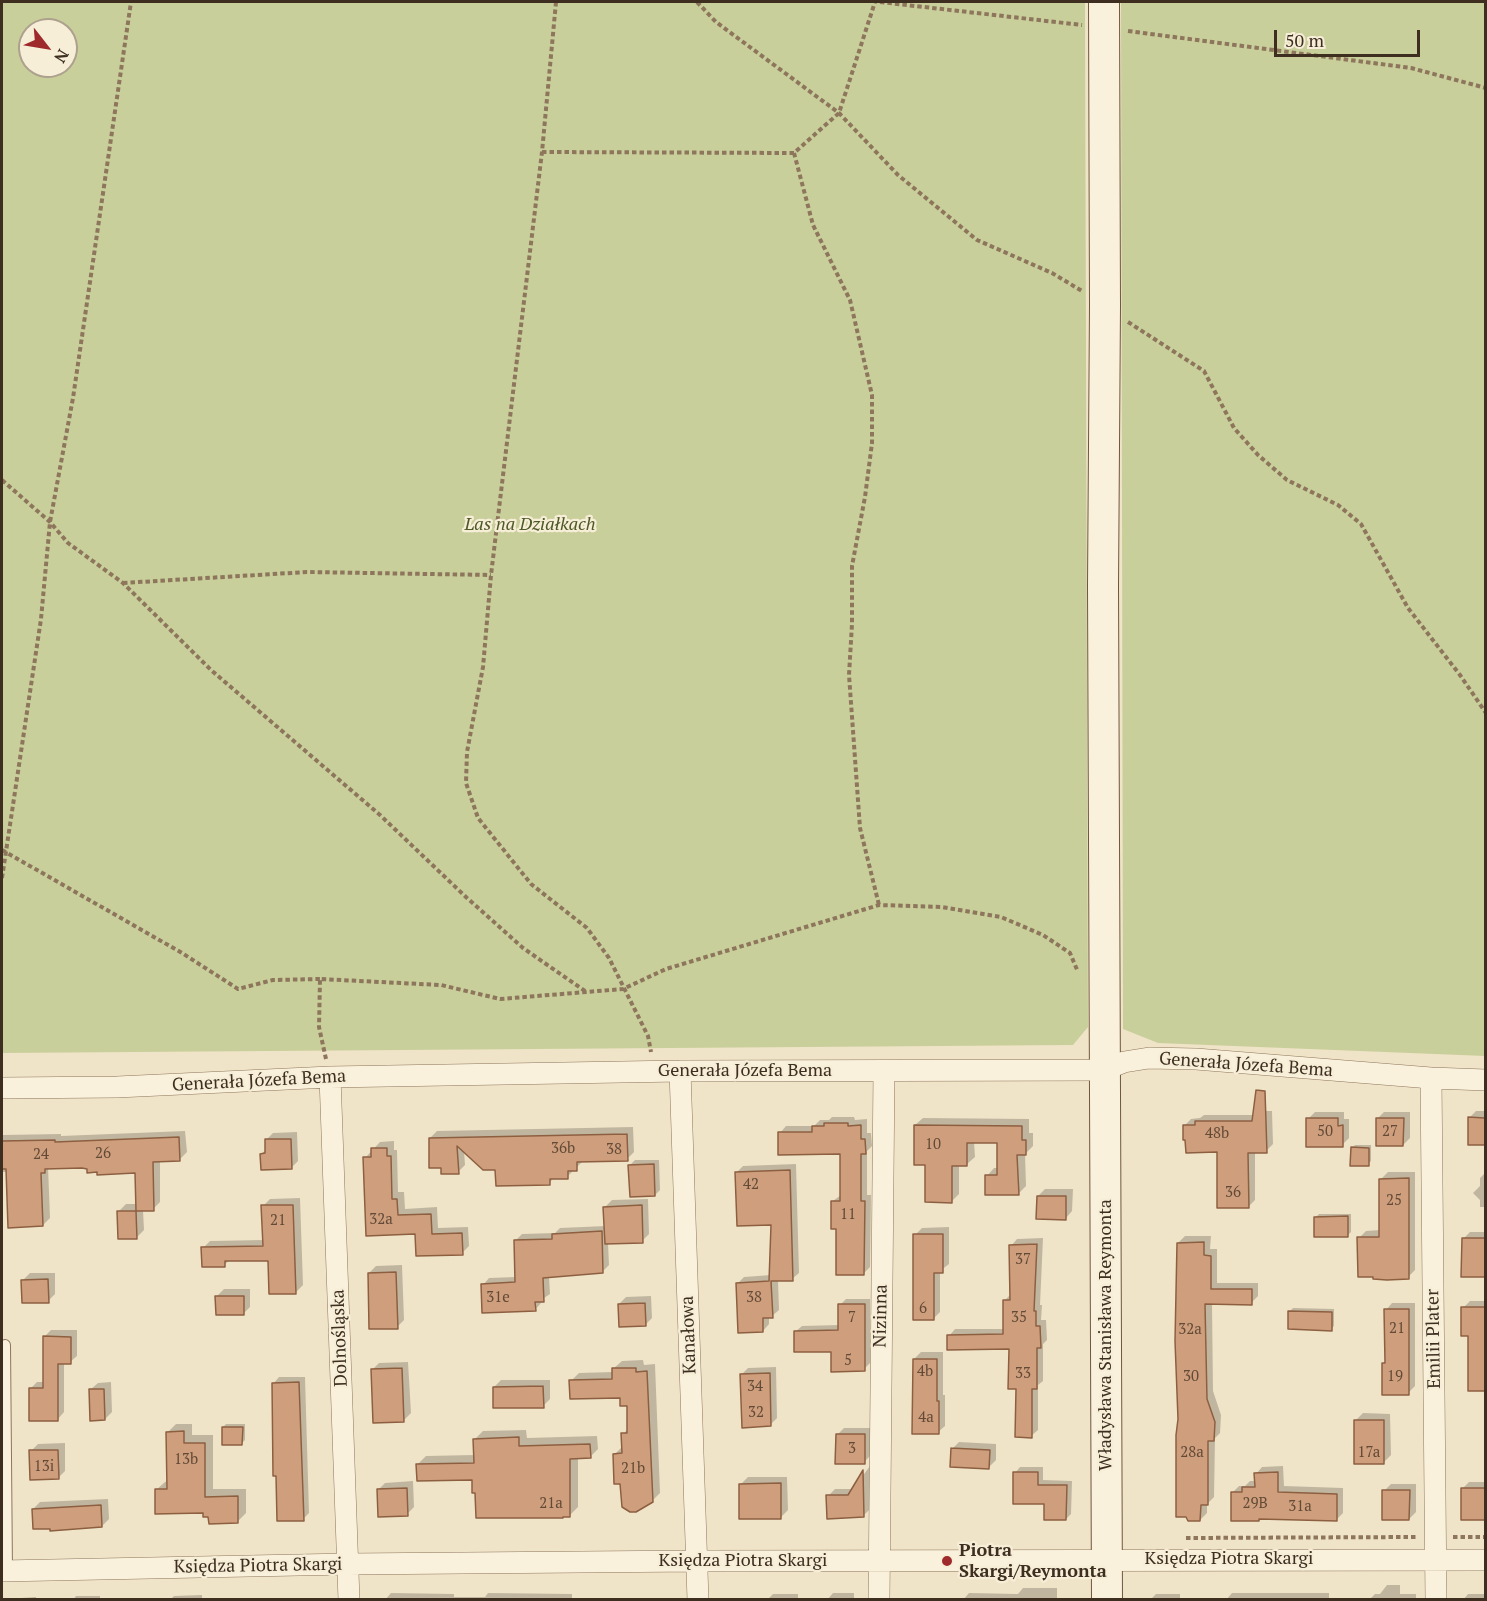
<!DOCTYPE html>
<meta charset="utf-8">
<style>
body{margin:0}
#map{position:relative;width:1487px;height:1601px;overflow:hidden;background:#f0e4c8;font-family:"PT Serif",serif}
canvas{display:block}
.frame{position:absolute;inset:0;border:3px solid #3d2e20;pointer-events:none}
.north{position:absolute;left:18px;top:18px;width:60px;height:60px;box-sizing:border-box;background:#f7eed8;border:2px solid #ada18e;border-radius:50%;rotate:121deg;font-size:16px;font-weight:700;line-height:24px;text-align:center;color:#3d2e20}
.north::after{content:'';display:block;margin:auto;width:21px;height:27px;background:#9e2a2b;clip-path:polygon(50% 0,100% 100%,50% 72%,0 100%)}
.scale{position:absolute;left:1274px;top:30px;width:146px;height:27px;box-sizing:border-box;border:3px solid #3d2e20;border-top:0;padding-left:8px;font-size:18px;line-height:21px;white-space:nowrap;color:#3d2e20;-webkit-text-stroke:4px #f7eed8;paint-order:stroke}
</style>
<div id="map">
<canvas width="1487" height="1601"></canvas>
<div class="frame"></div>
<div class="north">N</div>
<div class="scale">50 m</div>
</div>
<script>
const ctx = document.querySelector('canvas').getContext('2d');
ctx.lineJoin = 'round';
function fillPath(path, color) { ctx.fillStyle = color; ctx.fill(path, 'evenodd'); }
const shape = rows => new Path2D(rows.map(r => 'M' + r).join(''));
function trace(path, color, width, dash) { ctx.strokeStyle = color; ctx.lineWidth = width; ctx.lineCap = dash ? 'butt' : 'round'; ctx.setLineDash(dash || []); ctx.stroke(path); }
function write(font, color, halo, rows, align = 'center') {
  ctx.font = font + ' "PT Serif",serif'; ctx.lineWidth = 4.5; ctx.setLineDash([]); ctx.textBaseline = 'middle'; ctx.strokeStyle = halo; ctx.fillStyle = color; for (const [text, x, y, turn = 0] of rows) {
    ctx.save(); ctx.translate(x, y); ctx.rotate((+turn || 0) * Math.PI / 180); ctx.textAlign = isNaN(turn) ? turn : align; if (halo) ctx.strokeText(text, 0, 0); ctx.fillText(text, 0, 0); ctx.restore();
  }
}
const green = shape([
 [2,2,1085,2,1088,1027,1073,1045,2,1053],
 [30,30,66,30,66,66,30,66],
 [1121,2,1485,2,1485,1056,1158,1043,1123,1029]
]);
const shadow = shape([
 [1261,1111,1272,1111,1273,1144,1266,1151,1255,1151,1255,1200,1248,1207,1219,1150,1184,1126,1191,1119,1200,1118,1204,1115,1258,1115],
 [1476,1111,1486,1111,1486,1143,1469,1144,1469,1118],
 [1315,1112,1344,1112,1344,1119,1349,1119,1349,1138,1342,1145,1308,1119],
 [1384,1112,1410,1112,1410,1138,1403,1145,1377,1119],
 [832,1117,854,1117,855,1120,867,1119,867,1133,871,1133,872,1146,867,1151,867,1195,871,1195,870,1267,863,1274,838,1228,833,1201,841,1195,841,1153,780,1133,786,1126,814,1126,820,1120,829,1120],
 [923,1118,1029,1119,1029,1133,1033,1133,1033,1146,1025,1154,1026,1186,1018,1194,987,1176,994,1168,999,1168,998,1142,974,1142,975,1157,967,1164,959,1164,959,1194,951,1202,927,1164,915,1125],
 [633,1127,634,1152,627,1159,583,1161,567,1177,555,1177,549,1183,497,1169,464,1151,465,1165,458,1172,430,1138,437,1131],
 [185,1131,187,1152,180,1159,160,1160,160,1202,153,1209,143,1210,144,1230,137,1237,119,1211,126,1204,138,1204,136,1172,98,1171,88,1167,48,1167,50,1218,43,1225,7,1172,2,1172,2,1135,61,1134,61,1136],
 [297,1132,298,1161,291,1168,261,1154,267,1149,266,1140,273,1133],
 [394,1141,394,1150,397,1150,398,1192,404,1192,405,1209,437,1207,438,1228,468,1227,469,1246,462,1253,416,1233,367,1234,365,1158,380,1142],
 [1355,1145,1371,1145,1371,1161,1368,1164,1352,1148],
 [635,1160,659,1160,660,1190,655,1195,630,1165],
 [796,1164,799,1273,792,1279,778,1280,779,1310,772,1316,769,1316,769,1324,763,1331,738,1283,744,1277,771,1275,772,1223,736,1173,743,1166],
 [1388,1172,1415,1172,1415,1270,1408,1277,1359,1238,1366,1231,1381,1230,1381,1179],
 [1486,1172,1486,1207,1480,1207,1480,1200,1473,1193,1480,1186,1480,1178],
 [1045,1189,1073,1189,1072,1211,1066,1218,1038,1196],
 [300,1198,303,1285,296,1292,270,1259,230,1260,224,1265,203,1248,210,1241,264,1240,263,1206,270,1199],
 [648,1199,649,1234,642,1241,608,1243,609,1265,602,1272,549,1276,550,1294,541,1300,541,1303,535,1310,483,1285,489,1278,516,1277,515,1241,522,1234,555,1233,560,1228,606,1226,605,1207,612,1200],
 [1319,1214,1351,1214,1351,1232,1348,1235,1316,1217],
 [949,1227,949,1264,940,1271,940,1312,933,1319,915,1235,922,1228],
 [1470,1232,1486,1232,1486,1276,1463,1276,1463,1239],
 [1185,1236,1211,1236,1210,1249,1217,1249,1217,1283,1258,1283,1258,1296,1251,1303,1212,1303,1213,1391,1221,1415,1220,1433,1215,1438,1214,1497,1207,1504,1207,1513,1200,1520,1180,1419,1178,1243],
 [1043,1238,1040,1305,1042,1305,1041,1320,1046,1320,1047,1340,1043,1344,1043,1381,1038,1385,1038,1430,1031,1436,1017,1387,1010,1347,949,1336,955,1329,1005,1329,1005,1300,1011,1294,1011,1246,1017,1239],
 [402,1265,404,1320,397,1327,369,1273,376,1266],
 [30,1273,55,1273,55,1294,48,1301,23,1280],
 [224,1289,250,1289,250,1307,243,1314,217,1296],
 [651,1296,652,1318,645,1325,619,1304,626,1297],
 [846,1299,870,1299,870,1363,864,1369,795,1332,802,1326,840,1325,840,1305],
 [1470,1301,1486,1301,1486,1390,1470,1390,1469,1334,1463,1308],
 [1392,1303,1415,1303,1415,1386,1408,1393,1384,1363,1387,1360,1386,1310],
 [1293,1308,1334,1309,1334,1326,1331,1329,1290,1311],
 [51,1330,77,1330,77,1356,70,1362,64,1363,64,1412,58,1419,30,1389,37,1382,45,1382,44,1337],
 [921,1352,943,1352,943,1395,945,1395,945,1426,938,1432,914,1359],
 [643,1360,644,1365,655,1364,660,1493,652,1501,622,1482,615,1454,623,1446,623,1434,629,1428,628,1405,621,1396,571,1381,579,1373,613,1372,613,1369,622,1361],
 [408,1362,411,1413,404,1420,372,1370,379,1363],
 [776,1367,777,1418,770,1425,741,1375,748,1368],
 [279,1377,305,1377,309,1513,303,1519,273,1384],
 [501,1380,550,1380,550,1399,543,1406,494,1387],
 [111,1382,112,1412,105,1419,91,1389,98,1383],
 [1363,1413,1390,1414,1391,1455,1384,1462,1356,1420],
 [176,1424,192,1424,192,1435,213,1435,213,1489,246,1489,246,1513,237,1522,210,1515,205,1511,156,1490,165,1482,168,1481,168,1432],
 [226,1424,245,1424,245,1440,241,1444,223,1427],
 [844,1428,871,1428,871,1455,864,1462,837,1435],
 [526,1430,527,1438,597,1436,598,1449,590,1457,578,1457,578,1507,570,1515,477,1492,474,1478,418,1464,426,1456,475,1455,475,1439,483,1431],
 [959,1442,996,1444,996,1460,989,1467,952,1449],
 [65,1443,65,1471,58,1478,31,1451,38,1444],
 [870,1466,870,1509,863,1516,828,1496,835,1489,853,1489],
 [1283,1466,1284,1486,1343,1488,1343,1513,1336,1520,1261,1518,1259,1520,1232,1493,1239,1486,1245,1486,1250,1481,1256,1481,1256,1474,1262,1467],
 [1020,1467,1043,1467,1043,1480,1072,1481,1071,1514,1066,1519,1015,1473],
 [748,1477,787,1477,788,1510,781,1517,741,1484],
 [413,1481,414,1507,407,1514,378,1490,385,1483],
 [1469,1482,1486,1482,1486,1519,1462,1519,1462,1489],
 [1391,1484,1416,1484,1416,1512,1409,1519,1384,1491],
 [108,1499,109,1519,102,1526,33,1509,40,1502],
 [1387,1585,1400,1585,1400,1594,1416,1594,1416,1600,1369,1600,1375,1594,1380,1594],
 [1023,1588,1057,1588,1057,1600,963,1600,969,1593,1018,1594],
 [391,1593,454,1594,454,1597,485,1597,488,1593,572,1594,572,1600,385,1600],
 [833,1593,854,1593,854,1600,827,1600],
 [1232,1593,1329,1593,1329,1600,1226,1600],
 [773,1594,798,1594,798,1600,767,1600],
 [1156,1594,1180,1594,1180,1600,1150,1600],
 [1468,1594,1486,1594,1486,1600,1463,1600],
 [202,1595,202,1600,170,1600,174,1596],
 [76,1596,100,1596,100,1600,73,1600],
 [36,1597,36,1600,19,1600,21,1598],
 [237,1598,263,1598,263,1600,236,1600]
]);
const building = shape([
 [1256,1090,1265,1091,1267,1153,1248,1153,1249,1208,1217,1208,1217,1152,1186,1153,1185,1140,1183,1140,1183,1125,1195,1125,1195,1121,1252,1121,1256,1090],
 [1468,1117,1485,1118,1485,1145,1468,1145,1468,1117],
 [1306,1118,1338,1118,1338,1126,1343,1125,1343,1147,1306,1147,1306,1118],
 [1376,1118,1404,1118,1403,1146,1376,1146,1376,1118],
 [824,1123,848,1123,848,1126,861,1125,861,1139,865,1139,866,1154,861,1154,861,1201,865,1201,864,1275,836,1275,836,1229,831,1229,831,1201,840,1201,840,1154,778,1155,778,1132,812,1132,812,1126,824,1126,824,1123],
 [914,1125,1022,1126,1022,1140,1026,1140,1026,1155,1017,1155,1019,1195,985,1195,985,1175,997,1175,997,1143,967,1143,967,1166,952,1166,952,1203,925,1202,925,1165,914,1165,914,1125],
 [627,1134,628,1161,577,1162,577,1171,568,1171,568,1179,550,1179,550,1185,496,1186,495,1170,483,1170,457,1146,459,1174,441,1174,441,1168,429,1168,429,1138,627,1134],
 [179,1137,180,1161,153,1162,154,1211,136,1211,135,1173,97,1175,97,1172,87,1173,87,1169,82,1168,45,1169,45,1173,41,1173,43,1226,8,1228,6,1169,2,1169,2,1141,55,1140,55,1142,179,1137],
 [265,1139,291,1139,292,1169,261,1170,260,1154,265,1153,265,1139],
 [1351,1147,1369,1148,1369,1166,1350,1166,1351,1147],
 [371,1148,387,1148,387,1156,391,1156,392,1199,397,1199,398,1215,431,1214,432,1234,462,1233,463,1255,416,1256,415,1234,366,1236,363,1157,371,1157,371,1148],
 [654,1164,655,1196,630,1197,628,1165,654,1164],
 [790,1170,793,1281,771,1281,773,1318,763,1318,763,1332,738,1333,736,1283,769,1281,771,1225,737,1226,735,1172,790,1170],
 [1409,1178,1409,1279,1387,1280,1373,1279,1373,1277,1358,1277,1357,1237,1379,1237,1379,1179,1409,1178],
 [1037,1196,1066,1196,1066,1220,1036,1219,1037,1196],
 [261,1205,293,1205,296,1294,269,1294,268,1261,225,1261,225,1267,202,1267,201,1247,263,1246,261,1205],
 [642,1205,643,1243,605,1244,603,1207,642,1205],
 [117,1211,136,1211,137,1239,118,1239,117,1211],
 [1348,1216,1348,1237,1314,1237,1314,1217,1348,1216],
 [602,1231,603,1273,543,1278,544,1302,535,1302,536,1311,482,1313,481,1284,515,1282,514,1240,552,1239,552,1234,602,1231],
 [913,1234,943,1234,943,1273,934,1273,934,1320,913,1320,913,1234],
 [1462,1238,1485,1238,1485,1277,1461,1277,1462,1238],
 [1204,1242,1204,1255,1211,1256,1211,1289,1252,1289,1252,1305,1205,1304,1207,1399,1215,1422,1214,1441,1208,1441,1208,1505,1201,1505,1200,1521,1188,1521,1186,1517,1176,1517,1176,1435,1178,1419,1175,1341,1177,1243,1204,1242],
 [1037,1244,1034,1311,1036,1311,1036,1326,1040,1326,1041,1348,1037,1348,1037,1389,1032,1389,1032,1438,1015,1437,1016,1389,1008,1389,1009,1349,947,1350,947,1335,1003,1334,1003,1300,1010,1300,1009,1245,1037,1244],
 [396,1272,398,1329,369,1329,368,1273,396,1272],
 [48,1279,49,1303,22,1303,21,1280,48,1279],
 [215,1296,244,1296,244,1315,216,1315,215,1296],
 [645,1303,646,1326,619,1327,618,1304,645,1303],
 [838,1304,865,1304,865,1371,831,1372,831,1352,794,1352,794,1331,838,1330,838,1304],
 [1461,1307,1485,1307,1485,1391,1468,1391,1468,1336,1461,1336,1461,1307],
 [1384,1309,1409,1309,1409,1395,1382,1395,1382,1363,1385,1363,1384,1309],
 [1288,1311,1332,1312,1332,1331,1288,1329,1288,1311],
 [43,1336,71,1337,71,1364,58,1364,58,1421,29,1421,29,1388,43,1388,43,1336],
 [913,1359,937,1359,937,1401,939,1401,939,1434,912,1434,913,1359],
 [402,1368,404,1422,373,1423,371,1369,402,1368],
 [612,1368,636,1368,636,1372,647,1371,653,1502,636,1512,630,1512,622,1507,620,1484,614,1484,613,1454,622,1453,621,1433,627,1433,627,1406,620,1406,620,1398,570,1399,569,1380,612,1379,612,1368],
 [770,1373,771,1426,742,1428,740,1374,770,1373],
 [299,1382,304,1521,277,1521,276,1476,273,1476,272,1383,299,1382],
 [543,1386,544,1408,493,1408,493,1387,543,1386],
 [89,1389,104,1389,105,1420,90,1421,89,1389],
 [1354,1420,1384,1420,1384,1464,1354,1464,1354,1420],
 [222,1427,243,1427,242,1445,222,1445,222,1427],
 [184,1431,184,1443,205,1443,205,1497,238,1496,238,1523,209,1524,208,1517,203,1517,203,1513,155,1514,155,1489,167,1489,166,1432,184,1431],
 [836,1434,865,1434,865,1464,835,1464,836,1434],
 [519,1437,519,1446,590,1444,591,1458,570,1459,570,1517,563,1517,563,1518,476,1518,475,1493,472,1493,472,1480,417,1481,416,1464,474,1463,473,1439,519,1437],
 [951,1448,990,1450,989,1469,950,1467,951,1448],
 [29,1450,58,1450,59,1479,30,1480,29,1450],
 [863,1470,864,1517,827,1519,826,1495,848,1495,863,1470],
 [1013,1472,1038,1472,1038,1485,1067,1485,1066,1520,1044,1520,1044,1504,1013,1504,1013,1472],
 [1278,1472,1278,1492,1337,1494,1337,1521,1259,1519,1259,1521,1231,1521,1231,1492,1242,1492,1242,1487,1255,1487,1254,1473,1278,1472],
 [781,1483,781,1519,739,1519,739,1484,781,1483],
 [407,1488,408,1516,378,1517,377,1489,407,1488],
 [1461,1488,1485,1488,1485,1520,1461,1520,1461,1488],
 [1382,1490,1410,1490,1409,1520,1382,1520,1382,1490],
 [101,1505,102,1527,50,1531,50,1529,33,1529,32,1509,101,1505]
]);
const path = shape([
 [556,2,542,152,491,575,483,667,467,752,466,783,478,818,531,884,587,928,609,958,648,1036,651,1052],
 [697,2,716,22,839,113,898,175,977,240,1052,273,1082,291],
 [880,2,1082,25],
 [1128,31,1411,68,1486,88],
 [542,152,794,153,839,113,875,2],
 [794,153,813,225,850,300,872,395,872,443,865,497,852,566,852,624,849,675,860,828,879,905],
 [1128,322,1204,371,1234,428,1258,455,1287,480,1338,505,1361,524,1408,608,1460,675,1486,713],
 [2,480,50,522,68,543,123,583,211,670,380,815,467,898,523,948,585,991],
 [123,583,307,572,491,575],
 [2,850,182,953,238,989,273,980,320,979],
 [2,878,41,619,50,522,73,398,131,2],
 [326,1059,319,1027,320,979,441,985,500,999,623,989,666,969,879,905,942,907,1001,917,1043,935,1070,953,1078,972],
 [1453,1537,1486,1537],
 [1186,1538,1416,1537]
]);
const service = shape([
 [5,1345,7,1571]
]);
const minor = shape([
 [680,1071,698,1600],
 [330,1077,349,1600],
 [1431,1078,1436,1600],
 [2,1088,117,1087,330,1077,680,1071,1104,1070,1124,1062,1149,1058,1196,1059,1431,1078,1486,1080],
 [2,1571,348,1564,697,1561,1486,1560],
 [879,1600,884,1071]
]);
const secondary = shape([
 [1104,2,1105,306,1103,586,1107,1600]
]);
const markers = [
 [947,1561,6,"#9e2a2b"]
];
const numberNames = [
 ["50",1325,1132],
 ["27",1390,1132],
 ["48b",1217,1134],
 ["10",933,1145],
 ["36b",563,1149],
 ["38",614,1150],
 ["26",103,1154],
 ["24",41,1155],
 ["42",751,1185],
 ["36",1233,1193],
 ["25",1394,1201],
 ["11",848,1215],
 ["32a",381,1220],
 ["21",278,1221],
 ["37",1023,1260],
 ["31e",498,1298],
 ["38",754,1298],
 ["6",923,1309],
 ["7",852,1318],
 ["35",1019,1318],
 ["21",1397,1329],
 ["32a",1190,1330],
 ["5",848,1361],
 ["4b",925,1372],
 ["33",1023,1374],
 ["30",1191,1377],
 ["19",1395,1377],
 ["34",755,1387],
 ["32",756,1413],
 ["4a",926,1418],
 ["3",852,1449],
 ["28a",1192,1453],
 ["17a",1369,1453],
 ["13b",186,1460],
 ["13i",44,1467],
 ["21b",633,1469],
 ["21a",551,1504],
 ["29B",1255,1504],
 ["31a",1300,1507]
];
const parkNames = [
 ["Las na Działkach",530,525]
];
const streetNames = [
 ["Generała Józefa Bema",1246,1065,4],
 ["Generała Józefa Bema",745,1071],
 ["Generała Józefa Bema",259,1081,-3],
 ["Nizinna",881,1316,-89],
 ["Kanałowa",689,1335,-92],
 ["Władysława Stanisława Reymonta",1106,1335,-90],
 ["Dolnośląska",340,1338,-92],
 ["Emilii Plater",1434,1339,-91],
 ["Księdza Piotra Skargi",1229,1559],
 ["Księdza Piotra Skargi",743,1561],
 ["Księdza Piotra Skargi",258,1566,-1]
];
const poiNames = [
 ["Piotra",959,1551],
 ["Skargi/Reymonta",959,1572]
];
fillPath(green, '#c9cf9b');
fillPath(shadow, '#0003');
fillPath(building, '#cf9f7d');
trace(building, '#8d5f41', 1.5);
trace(service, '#8d765c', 12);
trace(minor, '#8d765c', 22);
trace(secondary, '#6f573f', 32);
trace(path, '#8d765c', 4, [4.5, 3]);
trace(service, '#faf1dc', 10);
trace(minor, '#faf1dc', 21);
trace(secondary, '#faf1dc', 30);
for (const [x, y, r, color] of markers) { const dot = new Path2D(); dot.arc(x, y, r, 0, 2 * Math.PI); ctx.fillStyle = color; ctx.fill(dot); trace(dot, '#f7eed8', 2); }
write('15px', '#624a37', null, numberNames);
write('italic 18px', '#4d5a26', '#f7eed8', parkNames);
write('18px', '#3d2e20', '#f7eed8', streetNames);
write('bold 18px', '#3d2e20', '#f7eed8', poiNames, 'left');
</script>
